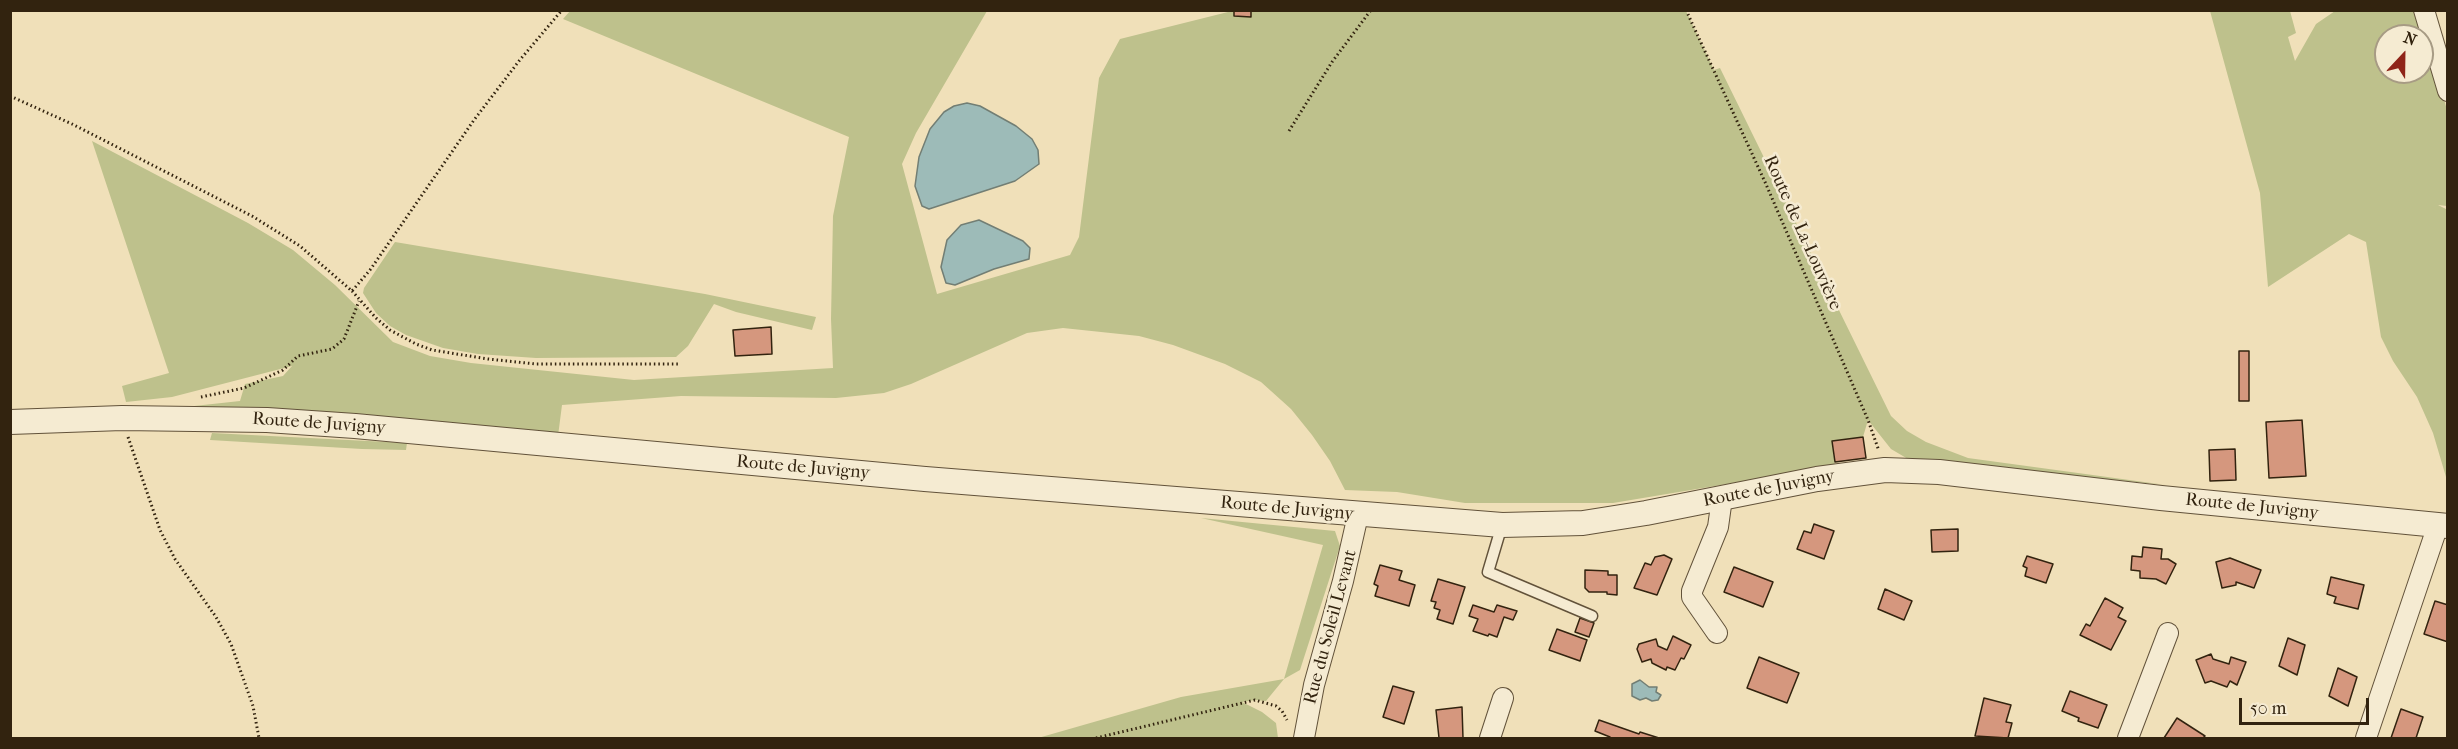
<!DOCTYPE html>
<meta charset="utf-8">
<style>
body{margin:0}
#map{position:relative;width:2458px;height:749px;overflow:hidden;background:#f0e0b9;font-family:"IM FELL French Canon",serif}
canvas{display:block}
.frame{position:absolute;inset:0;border:12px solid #32230f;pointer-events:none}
.north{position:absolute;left:2374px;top:24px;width:60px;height:60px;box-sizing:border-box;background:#f5ebd2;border:2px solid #a79b84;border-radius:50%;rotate:22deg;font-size:16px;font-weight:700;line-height:24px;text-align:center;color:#32230f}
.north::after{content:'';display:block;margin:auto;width:21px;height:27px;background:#8f2418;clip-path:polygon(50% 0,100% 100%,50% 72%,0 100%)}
.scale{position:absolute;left:2239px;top:698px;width:130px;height:27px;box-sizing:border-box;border:3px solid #32230f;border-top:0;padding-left:8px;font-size:18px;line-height:21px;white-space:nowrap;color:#32230f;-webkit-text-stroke:4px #f5ebd2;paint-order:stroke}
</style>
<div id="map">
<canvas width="2458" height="749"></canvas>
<div class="frame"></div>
<div class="north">N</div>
<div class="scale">50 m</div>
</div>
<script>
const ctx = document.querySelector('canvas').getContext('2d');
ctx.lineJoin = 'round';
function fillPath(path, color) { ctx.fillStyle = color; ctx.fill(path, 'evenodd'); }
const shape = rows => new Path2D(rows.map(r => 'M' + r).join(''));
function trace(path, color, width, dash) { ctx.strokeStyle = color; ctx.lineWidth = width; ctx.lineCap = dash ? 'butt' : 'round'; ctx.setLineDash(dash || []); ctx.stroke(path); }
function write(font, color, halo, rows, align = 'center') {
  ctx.font = font + ' "IM FELL French Canon",serif'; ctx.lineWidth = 5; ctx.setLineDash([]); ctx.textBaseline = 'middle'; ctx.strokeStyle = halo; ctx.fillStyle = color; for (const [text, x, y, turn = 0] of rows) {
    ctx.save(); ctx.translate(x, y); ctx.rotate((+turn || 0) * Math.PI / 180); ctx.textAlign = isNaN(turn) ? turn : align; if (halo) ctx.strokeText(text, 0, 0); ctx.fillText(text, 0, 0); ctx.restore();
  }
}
const green = shape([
 [570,11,987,11,916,133,902,164,937,294,1070,255,1079,237,1099,78,1120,39,1232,11,1686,11,1714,70,1720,68,1891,416,1907,431,1926,442,1968,458,2166,485,1908,459,1891,449,1868,420,1863,437,1832,441,1835,466,1613,503,1465,503,1397,492,1345,490,1330,461,1312,435,1291,409,1261,382,1225,364,1173,345,1139,336,1063,328,1027,333,911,384,884,393,836,398,681,396,562,405,558,436,194,409,194,406,240,401,245,384,283,376,292,366,172,397,126,402,122,386,169,373,92,141,248,223,293,250,335,285,393,342,430,356,471,363,634,380,833,368,831,319,833,216,849,137,563,19],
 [2210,11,2290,11,2296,33,2288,37,2295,61,2316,24,2335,11,2419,11,2447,110,2447,206,2438,205,2448,210,2447,515,2446,477,2433,433,2417,397,2393,361,2381,337,2366,242,2349,234,2268,287,2260,193],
 [2386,36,2422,36,2422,72,2386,72],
 [395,242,705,294,816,317,812,330,736,312,714,304,688,346,676,357,536,358,478,354,443,348,406,335,390,326,376,313,363,293,364,288],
 [212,433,407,443,406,450,362,449,210,440],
 [1201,518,1335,531,1340,546,1300,670,1284,679,1266,701,1255,700,1242,702,1262,712,1276,723,1278,738,1038,738,1181,697,1284,679,1323,545]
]);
const water = shape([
 [967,103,980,106,1016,126,1032,139,1038,150,1039,164,1015,181,929,209,922,206,915,186,919,157,930,129,944,112,954,106,967,103],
 [979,220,1023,241,1030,248,1029,259,994,269,955,285,946,283,941,267,947,240,961,225,979,220],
 [1640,680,1649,687,1657,687,1656,692,1661,695,1658,700,1652,701,1646,698,1640,700,1632,696,1632,684,1640,680]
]);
const building = shape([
 [1234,10,1251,10,1251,17,1234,16,1234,10],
 [771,327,772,354,735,356,733,330,771,327],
 [2239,351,2249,351,2249,401,2239,401,2239,351],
 [2302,420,2306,476,2269,478,2266,422,2302,420],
 [1863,437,1866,458,1835,462,1832,441,1863,437],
 [2235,449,2236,480,2210,481,2209,450,2235,449],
 [1814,524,1834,531,1824,559,1797,549,1804,531,1811,533,1814,524],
 [1958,529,1958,551,1932,552,1931,530,1958,529],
 [2143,547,2162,549,2161,559,2168,559,2176,564,2166,584,2156,579,2140,578,2140,571,2131,570,2132,556,2142,557,2143,547],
 [1664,555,1672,559,1657,595,1634,588,1645,563,1651,565,1655,557,1664,555],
 [2027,556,2053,564,2046,583,2025,576,2027,568,2023,566,2027,556],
 [2230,558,2261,570,2254,588,2236,582,2236,585,2222,588,2216,562,2230,558],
 [1380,565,1402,571,1399,580,1415,585,1409,606,1375,596,1378,586,1374,584,1380,565],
 [1734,567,1773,582,1763,607,1724,592,1734,567],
 [1585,570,1608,571,1608,575,1617,575,1617,595,1607,594,1607,592,1589,592,1585,588,1585,570],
 [2331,577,2364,585,2358,609,2334,603,2336,597,2327,594,2331,577],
 [1438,579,1465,587,1453,624,1437,619,1440,610,1434,608,1436,602,1431,601,1438,579],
 [1885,589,1912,601,1904,620,1878,609,1885,589],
 [2105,598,2123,608,2118,617,2126,621,2111,650,2080,635,2086,624,2090,626,2105,598],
 [2435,601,2448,605,2448,642,2424,634,2435,601],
 [1473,605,1494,612,1497,605,1517,611,1513,620,1504,617,1497,637,1489,634,1488,636,1473,631,1478,619,1469,616,1473,605],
 [1580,618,1594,623,1589,637,1575,632,1580,618],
 [1557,629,1587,640,1580,661,1549,650,1557,629],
 [1673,636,1691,645,1684,659,1681,658,1675,670,1667,667,1666,670,1652,663,1651,659,1642,662,1637,649,1639,644,1656,639,1658,646,1667,650,1673,636],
 [2288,638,2305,645,2297,675,2279,666,2288,638],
 [2211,654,2213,659,2229,664,2231,657,2246,662,2237,685,2230,681,2227,687,2211,681,2205,683,2196,660,2211,654],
 [1759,657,1799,673,1787,703,1747,688,1759,657],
 [2338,668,2357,677,2348,706,2329,696,2338,668],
 [1393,686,1414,692,1404,724,1383,717,1393,686],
 [2070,691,2107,705,2098,728,2078,721,2079,718,2062,711,2070,691],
 [1984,698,2011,705,2006,722,2012,723,2008,738,1975,736,1984,698],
 [1462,707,1463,738,1439,738,1436,710,1462,707],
 [2401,709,2423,717,2416,738,2391,738,2401,709],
 [2177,718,2205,736,2203,738,2164,738,2177,718],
 [1599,720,1639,734,1640,732,1659,738,1610,738,1610,737,1595,731,1599,720]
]);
const path = shape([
 [1686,10,1765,182,1868,420,1879,451],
 [10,96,72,124,252,216,300,246,352,291,370,270,474,120,519,61,562,10],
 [1289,131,1332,62,1371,10],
 [352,291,376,318,390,330,416,344,432,350,488,359,536,364,678,364],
 [201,397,244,388,283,370,298,356,332,349,344,339,359,301],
 [128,437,160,530,175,559,216,617,231,644,253,706,259,738],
 [1096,738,1255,700,1276,706,1282,711,1287,720]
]);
const service = shape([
 [1502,525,1488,572,1592,616]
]);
const minor = shape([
 [2424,10,2448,91],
 [1717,633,1692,597,1692,591,1718,527,1722,498],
 [1304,738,1314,685,1343,581,1358,515],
 [1490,738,1503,698],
 [2128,738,2168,633],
 [2366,738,2438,525]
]);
const tertiary = shape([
 [10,422,122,418,267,420,355,426,925,479,1502,525,1583,523,1646,513,1817,479,1885,470,1939,472,2161,498,2448,526]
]);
const streetNames = [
 ["Route de La-Louvière",1802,233,66],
 ["Route de Juvigny",319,424,4],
 ["Route de Juvigny",803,468,5],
 ["Route de Juvigny",1769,489,-11],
 ["Route de Juvigny",2252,507,6],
 ["Route de Juvigny",1287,509,5],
 ["Rue du Soleil Levant",1331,627,-75]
];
fillPath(green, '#bec18c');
fillPath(water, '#9dbbb8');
trace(water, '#727e74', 1.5);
fillPath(building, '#d5977e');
trace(building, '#32230f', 1.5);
trace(service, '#62523a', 13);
trace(minor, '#62523a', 22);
trace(tertiary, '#62523a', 26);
trace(path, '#32230f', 3, [1.5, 3]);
trace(service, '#f5ebd2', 10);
trace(minor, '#f5ebd2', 20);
trace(tertiary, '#f5ebd2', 24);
write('18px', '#32230f', '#f5ebd2', streetNames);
</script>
